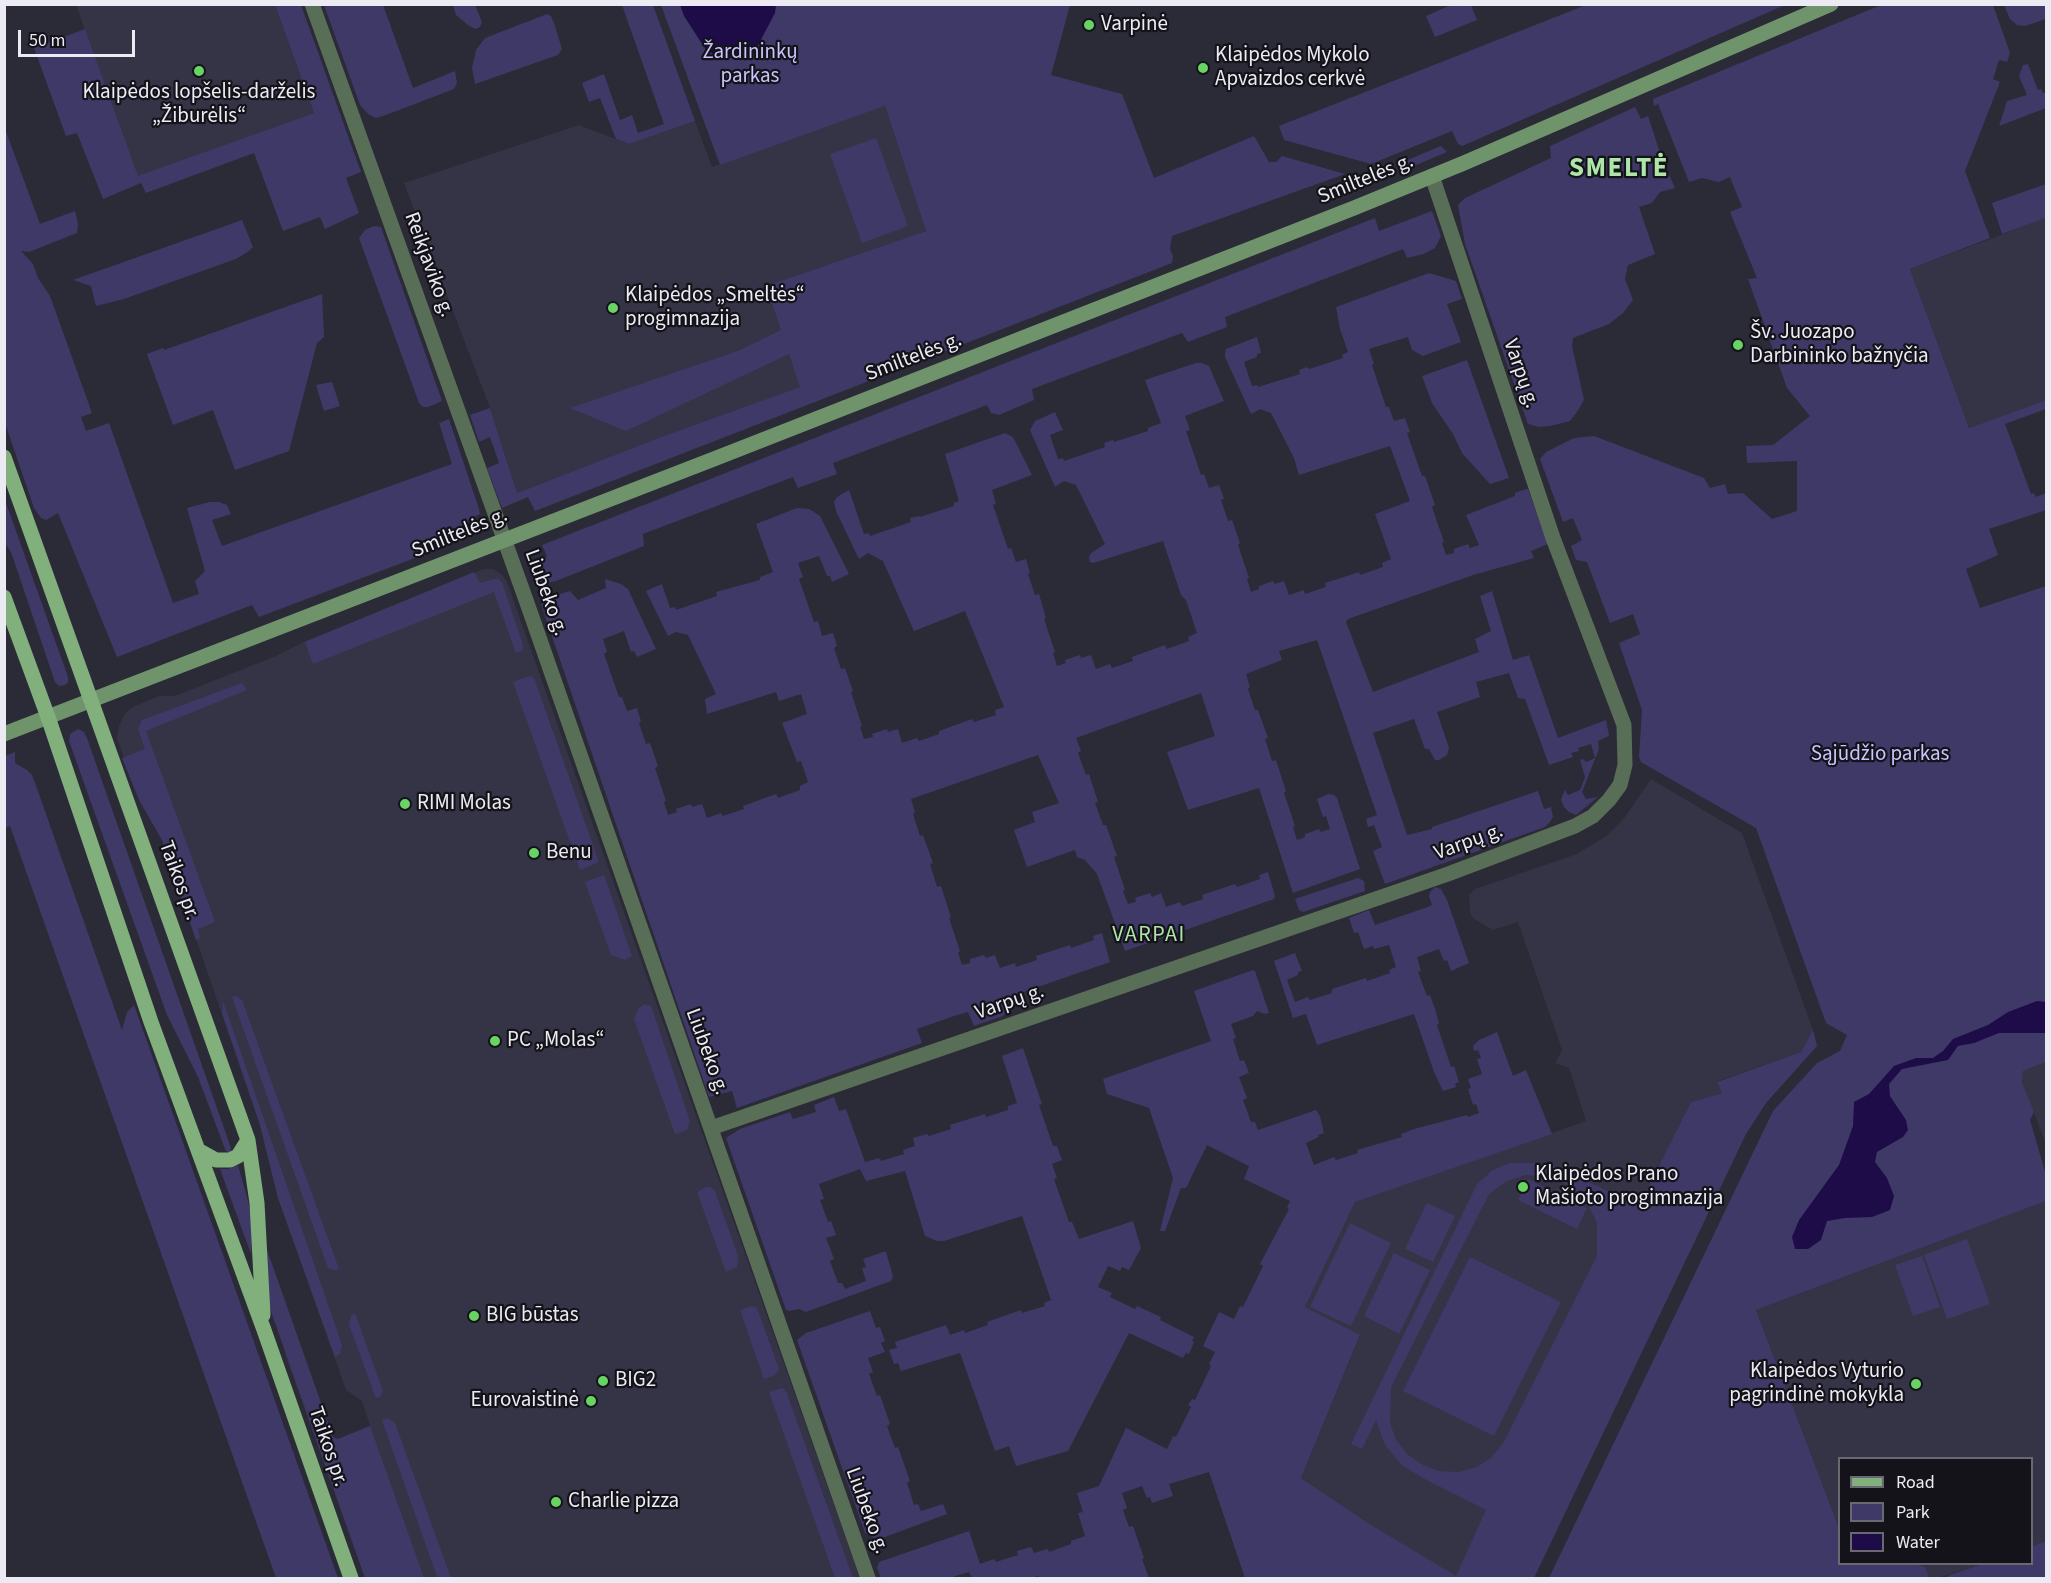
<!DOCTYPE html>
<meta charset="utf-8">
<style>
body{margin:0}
#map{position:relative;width:2051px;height:1583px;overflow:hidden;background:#2b2a37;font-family:"Source Sans 3",sans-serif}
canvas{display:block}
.frame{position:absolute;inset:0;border:6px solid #ecebf4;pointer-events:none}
.legend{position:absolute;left:1838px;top:1457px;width:195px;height:108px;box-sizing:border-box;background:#141319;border:2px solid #6a6971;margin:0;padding:8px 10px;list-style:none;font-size:18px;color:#ecebf4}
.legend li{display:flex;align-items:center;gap:12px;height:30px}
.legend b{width:30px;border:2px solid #6a6971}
.scale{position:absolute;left:18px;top:30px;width:117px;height:27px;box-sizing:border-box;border:3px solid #ecebf4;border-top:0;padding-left:8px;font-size:18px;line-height:21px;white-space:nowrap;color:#ecebf4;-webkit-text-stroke:4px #141319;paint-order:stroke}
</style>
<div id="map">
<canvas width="2051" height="1583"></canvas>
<div class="frame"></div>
<ul class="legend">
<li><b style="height:8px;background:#81b07d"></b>Road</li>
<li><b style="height:16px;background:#3f3967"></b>Park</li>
<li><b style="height:16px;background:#1e0c49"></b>Water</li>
</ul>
<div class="scale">50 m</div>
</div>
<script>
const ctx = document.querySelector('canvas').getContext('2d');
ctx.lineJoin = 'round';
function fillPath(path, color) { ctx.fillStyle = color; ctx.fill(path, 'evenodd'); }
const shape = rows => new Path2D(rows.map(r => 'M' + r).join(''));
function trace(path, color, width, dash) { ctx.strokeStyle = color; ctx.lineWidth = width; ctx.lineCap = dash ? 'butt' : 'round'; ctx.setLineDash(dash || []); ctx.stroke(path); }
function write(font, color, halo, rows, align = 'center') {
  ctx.font = font + ' "Source Sans 3",sans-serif'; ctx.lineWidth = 4.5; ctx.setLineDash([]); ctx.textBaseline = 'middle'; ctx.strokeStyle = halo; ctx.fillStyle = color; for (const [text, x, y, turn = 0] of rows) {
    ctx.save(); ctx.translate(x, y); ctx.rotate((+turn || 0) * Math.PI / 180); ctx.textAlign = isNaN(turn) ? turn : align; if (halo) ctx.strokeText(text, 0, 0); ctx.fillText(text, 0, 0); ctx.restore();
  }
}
const built = shape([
 [76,5,275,5,314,113,138,177],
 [885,106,926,231,766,286,801,387,661,437,517,493,490,408,404,183,579,125,629,144,695,121,712,167],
 [2046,218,2046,400,1969,428,1910,269],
 [484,569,493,569,502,574,507,582,860,1578,365,1578,285,1354,267,1250,333,1437,338,1439,370,1426,362,1401,346,1390,278,1198,260,1125,162,840,139,800,117,738,119,726,126,712,135,706,159,696,175,696,276,656,308,640],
 [1651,779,1742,833,1813,1030,1801,1052,1718,1081,1722,1093,1691,1102,1639,1207,1636,1204,1487,1510,1456,1577,1368,1523,1301,1478,1360,1336,1305,1307,1355,1202,1586,1121,1569,1068,1555,1063,1562,1050,1518,922,1493,930,1474,919,1470,913,1469,895,1475,889,1577,854,1608,835,1625,817],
 [2046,1062,2046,1144,2022,1082,2023,1071],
 [2046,1201,2046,1541,2032,1546,2032,1458,1840,1458,1839,1528,1756,1310],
 [1915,1564,1982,1564,1938,1578,1929,1578,1924,1567]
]);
const green = shape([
 [1453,4,1471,5,1477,20,1435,37,1426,16],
 [275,5,301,5,361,172,346,178,359,213,325,229,320,217,283,231,254,153,146,193,141,183,103,199,77,133,66,136,34,48,85,29,138,176,314,113],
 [324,5,383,5,413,88,455,71,457,83,454,89,386,115,376,118,368,114,360,105],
 [453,5,475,5,482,22,480,27,475,29,468,25,456,15],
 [622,5,653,5,695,121,629,144,616,139,600,98,589,102,582,83,604,74,620,120,632,115,638,133,664,124],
 [661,5,1070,5,1051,75,1122,94,1154,178,1254,136,1269,162,1276,162,1282,156,1345,174,1172,236,1170,249,1173,256,1172,263,535,511,528,497,502,508,487,468,499,463,490,437,479,442,470,415,490,408,517,493,661,437,800,387,789,354,626,431,570,408,738,351,781,330,766,286,926,231,885,106,720,165],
 [1586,5,1785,5,1462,146,1458,144,1452,131,1371,164,1284,140,1279,126],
 [1881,5,1993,5,2010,53,2007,62,1999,60,1993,79,2000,82,1965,171,1990,238,1910,269,1969,428,2046,400,2046,409,2005,424,2031,494,2034,493,2036,497,2046,493,2046,510,1989,529,1998,555,1966,569,1980,608,2046,586,2046,1062,2023,1071,2022,1082,2034,1112,2030,1120,2046,1175,2046,1201,1756,1310,1839,1528,1840,1564,1915,1564,1925,1567,1929,1578,1549,1578,1773,1111,1817,1063,1840,1051,1847,1035,1826,1023,1756,828,1641,762,1639,757,1642,710,1619,643,1640,634,1633,614,1610,623,1587,562,1576,560,1571,546,1582,540,1573,518,1563,522,1540,459,1546,452,1574,438,1594,436,1704,478,1710,488,1725,484,1728,494,1743,493,1772,519,1797,511,1797,461,1747,463,1746,446,1773,445,1810,416,1787,388,1748,279,1757,278,1730,212,1742,207,1730,177,1719,182,1702,178,1689,182,1658,104,1654,106,1653,99],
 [2004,5,2046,5,2046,19,2025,26,2017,25,2010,19],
 [547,14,551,16,554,23,562,49,558,55,475,84,472,68,476,50,485,38],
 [2028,64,2038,90,2041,89,2043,93,2046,92,2046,108,1999,126,2007,101,2027,95,2019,76,2023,65],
 [1635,107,1641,119,1648,116,1662,159,1675,188,1660,192,1652,203,1639,207,1655,254,1628,265,1625,279,1633,300,1623,313,1609,324,1573,338,1572,346,1584,400,1577,412,1570,421,1550,426,1539,427,1528,424,1465,244,1458,205,1465,198,1551,158,1550,146],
 [4,126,40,224,75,211,78,224,77,233,29,252,21,251,33,264,38,278,50,296,92,413,81,417,86,431,109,423,173,603,199,594,195,581,205,571,187,508,210,502,219,502,227,505,231,514,212,520,222,546,452,464,439,423,449,419,479,509,480,514,468,520,467,534,460,541,259,617,252,605,117,657,58,513,46,520,41,518,34,508,5,423],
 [876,138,908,226,862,243,830,154],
 [1441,146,1447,152,1402,171,1400,169,1398,164],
 [2046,184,2046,218,2002,234,1992,203],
 [1432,211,1441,236,1435,248,1424,254,1407,258,1403,249,1225,317,1227,327,1188,342,1182,333,1032,389,1034,400,999,415,991,413,987,405,833,463,837,474,798,488,793,477,643,534,644,546,556,581,547,583,537,582,532,578,529,563,538,566,547,556,542,545,1375,218,1379,231],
 [242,220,253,247,249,251,236,259,124,299,96,306,91,286,73,280],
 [374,226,381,227,442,401,428,407,423,407,419,403,359,238,365,230],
 [1429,273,1456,281,1462,299,1447,304,1461,342,1423,356,1412,350,1408,337,1369,349,1374,364,1372,365,1386,407,1389,407,1394,421,1405,418,1410,432,1407,433,1422,476,1425,476,1435,505,1432,507,1444,542,1442,543,1446,555,1454,553,1454,549,1468,544,1470,548,1479,545,1466,515,1515,496,1515,493,1526,489,1528,489,1548,544,1531,551,1534,558,1473,575,1348,619,1346,622,1373,692,1479,652,1475,639,1491,631,1480,596,1492,591,1513,660,1529,655,1558,738,1606,720,1609,736,1598,741,1599,749,1582,792,1586,799,1598,797,1576,815,1569,812,1564,807,1561,799,1565,790,1568,795,1580,790,1585,777,1580,760,1583,759,1586,762,1595,758,1591,744,1578,748,1579,751,1571,753,1573,757,1549,765,1525,699,1518,698,1509,673,1476,682,1480,697,1437,712,1449,748,1447,755,1439,760,1435,760,1429,749,1425,749,1414,719,1373,733,1407,835,1432,829,1432,827,1538,791,1544,809,1551,807,1553,817,1550,822,1545,827,1385,884,1373,851,1382,847,1374,825,1368,827,1366,819,1377,815,1317,640,1279,651,1282,660,1246,674,1250,687,1248,689,1255,710,1258,710,1268,738,1265,739,1272,761,1276,760,1286,791,1284,793,1295,826,1293,827,1297,840,1305,837,1305,834,1319,829,1321,832,1330,829,1326,816,1323,817,1317,799,1328,794,1334,795,1337,798,1360,869,1293,893,1259,788,1188,810,1167,752,1215,736,1201,693,1076,738,1081,751,1078,753,1086,775,1089,774,1098,802,1095,803,1103,825,1106,825,1117,856,1114,857,1125,890,1123,891,1128,904,1136,902,1135,898,1150,893,1152,897,1161,893,1166,907,1180,902,1182,906,1203,899,1202,895,1235,884,1237,887,1260,879,1259,875,1268,872,1275,896,1274,899,1125,951,1097,874,1085,860,1077,857,1075,850,1027,867,1014,830,1035,822,1032,812,1059,803,1038,755,911,799,915,812,913,814,920,836,923,835,933,863,930,864,937,887,941,886,951,917,949,918,960,951,958,953,962,965,970,963,970,959,984,955,986,958,995,955,1000,968,1015,963,1016,967,1037,960,1036,956,1070,945,1071,948,1094,940,1093,936,1102,933,1110,962,1003,999,1007,1011,1003,1016,974,1026,968,1012,954,1016,917,1029,922,1043,737,1108,732,1091,709,1097,541,604,551,597,570,591,578,600,606,588,605,579,621,584,628,589,656,649,637,657,634,651,631,652,624,631,603,639,607,652,604,654,619,697,622,697,627,711,637,708,641,721,639,723,646,744,650,743,658,766,655,768,666,801,664,802,668,815,677,812,676,809,691,804,692,807,702,804,707,818,721,813,723,816,744,809,743,806,776,794,778,798,800,790,800,786,808,782,801,761,797,762,782,723,807,714,801,694,779,701,776,692,707,714,705,699,716,694,688,635,676,632,668,636,646,591,662,584,670,608,675,607,676,610,717,596,716,592,760,580,760,577,773,572,756,524,797,508,809,509,820,516,849,574,832,582,830,576,827,576,819,556,798,563,803,577,799,579,814,622,818,621,822,636,833,633,837,646,834,648,841,669,845,668,853,691,851,692,862,726,860,727,864,739,873,737,872,734,887,729,888,732,898,729,902,743,917,738,919,741,939,734,939,731,972,719,974,722,996,715,995,710,1004,707,965,611,914,631,883,561,868,553,859,559,836,511,834,502,837,497,849,490,864,534,869,533,870,536,911,522,910,518,919,516,920,517,954,506,954,503,959,501,945,454,1005,433,1013,437,1032,475,992,490,996,504,993,505,1008,549,1011,548,1016,562,1026,559,1030,573,1028,574,1035,595,1039,594,1046,618,1044,619,1055,652,1053,653,1057,666,1066,663,1065,660,1080,655,1081,658,1091,655,1096,669,1110,664,1112,668,1133,661,1132,657,1165,645,1167,649,1189,641,1188,637,1197,633,1186,600,1181,595,1163,541,1093,563,1090,562,1089,557,1091,553,1105,544,1076,485,1064,481,1055,487,1030,430,1035,421,1055,412,1063,430,1050,435,1058,459,1063,458,1064,461,1105,447,1104,443,1113,440,1114,442,1148,431,1148,428,1161,423,1145,380,1196,363,1202,363,1209,366,1224,401,1185,416,1190,430,1186,431,1201,475,1204,474,1209,488,1219,485,1224,499,1221,500,1228,521,1232,520,1240,543,1238,545,1249,578,1247,579,1251,592,1259,589,1259,586,1273,581,1275,584,1284,581,1289,595,1304,590,1305,594,1326,587,1325,583,1359,572,1360,575,1383,567,1382,563,1391,559,1375,514,1410,501,1390,446,1299,475,1294,458,1271,413,1260,409,1251,414,1225,357,1225,352,1226,349,1257,337,1261,353,1257,354,1257,357,1244,362,1252,386,1257,385,1258,387,1300,374,1299,370,1307,367,1309,369,1343,358,1342,355,1348,352,1340,329,1336,307],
 [322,294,324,337,317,343,289,451,235,470,213,410,173,425,147,354,163,348,164,350],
 [1467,360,1509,478,1490,484,1462,453,1453,434,1432,403,1422,376],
 [332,382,340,406,324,411,316,385],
 [5,500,68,677,68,682,65,685,59,686,55,682,11,552,5,543],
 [474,572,480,583,494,579,499,579,502,582,523,645,522,651,516,653,494,592,313,664,305,642],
 [530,676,534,678,599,862,580,870,513,682],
 [242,683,247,690,146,731,215,922,198,929,200,938,196,940,162,840,139,800,122,758,145,749,138,729,142,720],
 [78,729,84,732,87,738,231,1148,230,1152,227,1152,225,1149,198,1077,167,1015,69,741,70,734],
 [15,752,15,763,27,770,32,775,39,794,122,1030,127,1012,134,1005,338,1578,276,1578,10,826,5,828,5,756],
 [604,875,632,956,625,960,611,955,585,882],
 [1358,878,1364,881,1365,891,1303,912,1299,910,1295,899],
 [1435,887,1441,889,1447,900,1469,963,1451,971,1447,960,1444,961,1439,949,1417,957,1421,971,1418,972,1427,996,1430,995,1435,1009,1439,1023,1437,1025,1451,1067,1454,1066,1459,1082,1455,1084,1456,1087,1443,1091,1434,1072,1414,1014,1317,1045,1306,1014,1293,1018,1274,961,1271,962,1295,953,1302,971,1298,972,1298,975,1287,980,1295,1002,1308,997,1310,1000,1332,993,1332,989,1366,978,1367,981,1390,973,1389,970,1396,967,1389,945,1374,949,1373,946,1364,949,1358,932,1354,933,1349,918,1369,910,1375,925,1428,907,1432,905,1429,896,1430,892],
 [1253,970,1255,971,1269,1013,1265,1014,1257,1011,1253,1016,1231,1024,1236,1038,1233,1039,1240,1061,1244,1060,1249,1073,1239,1077,1247,1098,1243,1100,1251,1122,1255,1122,1258,1130,1316,1110,1320,1116,1324,1133,1318,1135,1319,1137,1306,1143,1314,1165,1334,1157,1336,1160,1358,1153,1357,1150,1402,1137,1401,1134,1414,1129,1467,1115,1468,1117,1479,1113,1476,1104,1473,1105,1468,1089,1471,1088,1468,1079,1482,1074,1477,1059,1481,1058,1478,1050,1474,1051,1473,1046,1479,1040,1497,1032,1513,1076,1526,1070,1552,1134,1355,1202,1305,1307,1360,1335,1301,1478,1368,1523,1456,1576,1486,1510,1419,1476,1402,1465,1385,1445,1376,1420,1362,1449,1351,1444,1477,1184,1493,1170,1510,1163,1535,1163,1557,1167,1639,1206,1691,1102,1722,1093,1717,1082,1801,1052,1813,1030,1817,1046,1766,1103,1746,1134,1534,1578,1245,1578,1209,1472,1169,1484,1173,1496,1152,1503,1150,1497,1147,1498,1142,1486,1122,1493,1127,1508,1123,1510,1129,1527,1133,1526,1144,1558,1142,1559,1149,1578,1040,1578,1038,1576,1031,1578,972,1578,969,1572,949,1578,881,1578,877,1568,879,1562,969,1531,980,1564,994,1559,996,1562,1018,1555,1017,1551,1031,1547,1034,1553,1048,1549,1049,1552,1071,1544,1071,1541,1085,1536,1078,1513,1083,1512,1077,1493,1099,1486,1126,1428,1167,1449,1173,1436,1176,1437,1191,1407,1188,1405,1192,1399,1195,1400,1211,1366,1209,1364,1215,1352,1203,1346,1219,1312,1234,1319,1240,1306,1243,1307,1263,1266,1260,1264,1289,1209,1287,1208,1290,1201,1244,1179,1249,1166,1207,1145,1186,1188,1181,1188,1165,1231,1160,1231,1173,1178,1149,1108,1107,1094,1103,1079,1211,1041,1194,991],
 [1525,1175,1543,1176,1561,1181,1576,1191,1589,1206,1597,1223,1597,1256,1504,1442,1491,1458,1477,1467,1459,1472,1438,1471,1423,1465,1407,1454,1396,1440,1390,1423,1391,1387,1489,1194,1505,1182],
 [236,996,242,1000,339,1269,334,1270,328,1268,232,997],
 [223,1001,342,1345,340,1354,335,1357,278,1198,260,1125,222,1013],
 [644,1004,651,1006,690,1121,687,1130,675,1134,634,1019,638,1009],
 [1023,1048,1042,1104,1039,1105,1053,1146,1057,1146,1062,1160,1052,1164,1057,1178,1054,1179,1069,1222,1072,1222,1079,1239,1133,1221,1141,1248,1129,1270,1122,1267,1120,1271,1108,1266,1098,1287,1112,1293,1110,1297,1135,1309,1137,1306,1161,1317,1160,1320,1194,1337,1192,1341,1194,1342,1189,1354,1186,1353,1183,1358,1129,1333,1068,1451,1016,1466,1009,1446,995,1451,960,1353,901,1371,898,1363,894,1364,889,1350,897,1348,895,1342,946,1325,950,1335,964,1330,965,1333,988,1325,987,1322,1021,1310,1022,1313,1045,1306,1044,1303,1051,1300,1022,1216,944,1241,937,1241,925,1236,905,1171,866,1181,860,1169,819,1184,824,1199,820,1200,828,1222,831,1221,836,1235,826,1238,834,1259,830,1261,838,1283,842,1283,845,1289,866,1281,862,1268,866,1267,863,1259,883,1252,886,1252,893,1276,891,1281,806,1312,799,1309,789,1311,786,1310,726,1138,740,1129,790,1112,793,1119,816,1112,814,1105,834,1097,839,1111,846,1109,865,1162,879,1158,881,1161,904,1154,903,1150,915,1146,913,1138,927,1134,929,1136,951,1129,950,1125,985,1114,986,1117,1008,1110,1008,1106,1017,1103,1002,1056],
 [238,1165,248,1201,252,1222,251,1254,220,1169,228,1169],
 [1528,1179,1587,1208,1577,1229,1518,1200],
 [706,1187,711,1187,715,1191,738,1256,737,1267,726,1272,697,1192],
 [1427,1203,1455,1216,1433,1262,1405,1249],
 [1350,1223,1391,1243,1351,1326,1310,1307],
 [1967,1239,1990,1304,1947,1319,1924,1255],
 [267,1250,333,1437,338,1439,370,1426,424,1578,365,1578,268,1303],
 [1394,1253,1430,1270,1399,1334,1364,1316],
 [1922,1256,1940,1307,1913,1316,1895,1265],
 [1470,1257,1561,1302,1494,1436,1403,1391],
 [752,1306,757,1308,779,1369,775,1375,764,1379,740,1310],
 [870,1311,876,1328,880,1327,885,1341,881,1343,885,1352,868,1358,873,1372,869,1374,877,1396,880,1395,890,1424,887,1426,895,1448,898,1447,910,1481,907,1483,914,1505,918,1504,921,1511,943,1504,947,1514,885,1537,874,1538,865,1533,797,1340,806,1333],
 [355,1313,383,1391,380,1397,376,1398,349,1325,351,1316],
 [782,1388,786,1391,853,1578,835,1578,769,1392],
 [387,1418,395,1423,451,1578,439,1578,436,1574,382,1420],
 [2046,1541,2046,1578,1948,1578,1947,1576,1982,1564,2032,1564,2032,1546]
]);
const water = shape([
 [680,5,680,4,776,5,775,13,756,49,732,58,717,56,706,50,684,16],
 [2037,1001,2046,1002,2046,1033,1999,1033,1974,1043,1958,1046,1948,1060,1902,1069,1889,1084,1890,1096,1906,1120,1908,1130,1903,1137,1877,1152,1875,1162,1887,1178,1894,1196,1890,1210,1872,1217,1845,1218,1827,1221,1821,1240,1808,1249,1795,1249,1792,1237,1799,1220,1839,1165,1853,1126,1854,1102,1869,1094,1894,1066,1916,1058,1933,1058,1943,1051,1953,1039,1988,1025,2008,1012]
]);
const street = shape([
 [312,4,526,600,868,1578],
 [711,1128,1448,874,1575,826,1593,816,1609,800,1620,785,1625,765,1624,725,1553,538,1432,176]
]);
const secondary = shape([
 [4,734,719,457,1354,208,1464,163,1831,4]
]);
const primary = shape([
 [4,457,248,1140,257,1203,263,1315],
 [4,597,48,717,151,1022,264,1330,351,1578],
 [198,1150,216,1160,230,1160,238,1156,248,1140]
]);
const markers = [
 [1089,25,6,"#69d464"],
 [1203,68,6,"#69d464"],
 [199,71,6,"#69d464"],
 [613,308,6,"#69d464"],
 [1738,345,6,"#69d464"],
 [405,804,6,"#69d464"],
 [534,853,6,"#69d464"],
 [495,1041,6,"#69d464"],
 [1523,1187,6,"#69d464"],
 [474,1316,6,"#69d464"],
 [603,1381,6,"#69d464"],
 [1916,1384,6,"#69d464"],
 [591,1401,6,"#69d464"],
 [556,1502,6,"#69d464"]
];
const poiNames = [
 ["Varpinė",1101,25],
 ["Klaipėdos Mykolo",1215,56],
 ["Apvaizdos cerkvė",1215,80],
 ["Klaipėdos lopšelis-darželis",199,93,"center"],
 ["„Žiburėlis“",199,117,"center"],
 ["Klaipėdos „Smeltės“",625,296],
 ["progimnazija",625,320],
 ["Šv. Juozapo",1750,333],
 ["Darbininko bažnyčia",1750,357],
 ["RIMI Molas",417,804],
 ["Benu",546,853],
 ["PC „Molas“",507,1041],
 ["Klaipėdos Prano",1535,1175],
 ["Mašioto progimnazija",1535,1199],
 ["BIG būstas",486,1316],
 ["Klaipėdos Vyturio",1904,1372,"right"],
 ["pagrindinė mokykla",1904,1396,"right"],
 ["BIG2",615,1381],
 ["Eurovaistinė",579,1401,"right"],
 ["Charlie pizza",568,1502]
];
const parkNames = [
 ["Žardininkų",750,53],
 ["parkas",750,77],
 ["Sąjūdžio parkas",1880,755]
];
const streetNames = [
 ["Smiltelės g.",1366,180,-22],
 ["Reikjaviko g.",428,265,70],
 ["Smiltelės g.",914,358,-21],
 ["Varpų g.",1520,374,71],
 ["Smiltelės g.",460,534,-22],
 ["Liubeko g.",545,593,70],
 ["Varpų g.",1469,843,-20],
 ["Taikos pr.",178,881,70],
 ["Varpų g.",1010,1003,-19],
 ["Liubeko g.",706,1052,70],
 ["Taikos pr.",327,1447,71],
 ["Liubeko g.",866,1511,70]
];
const neighbourhoodNames = [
 ["VARPAI",1149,936]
];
const districtNames = [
 ["SMELTĖ",1619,170]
];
fillPath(built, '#353346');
fillPath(green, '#3f3967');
fillPath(water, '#1e0c49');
trace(street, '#586e56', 15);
trace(secondary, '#6f946c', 15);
trace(primary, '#81b07d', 15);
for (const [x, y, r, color] of markers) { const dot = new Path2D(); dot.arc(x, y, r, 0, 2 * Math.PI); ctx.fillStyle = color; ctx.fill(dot); trace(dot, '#141319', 2); }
write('21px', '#ecebf4', '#141319', poiNames, 'left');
write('21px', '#c9c4fe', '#141319', parkNames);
write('21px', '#ecebf4', '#141319', streetNames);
ctx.letterSpacing = '1.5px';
write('22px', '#aee6a9', '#141319', neighbourhoodNames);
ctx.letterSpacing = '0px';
ctx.letterSpacing = '1.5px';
write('bold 27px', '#aee6a9', '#141319', districtNames);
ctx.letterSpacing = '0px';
</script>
